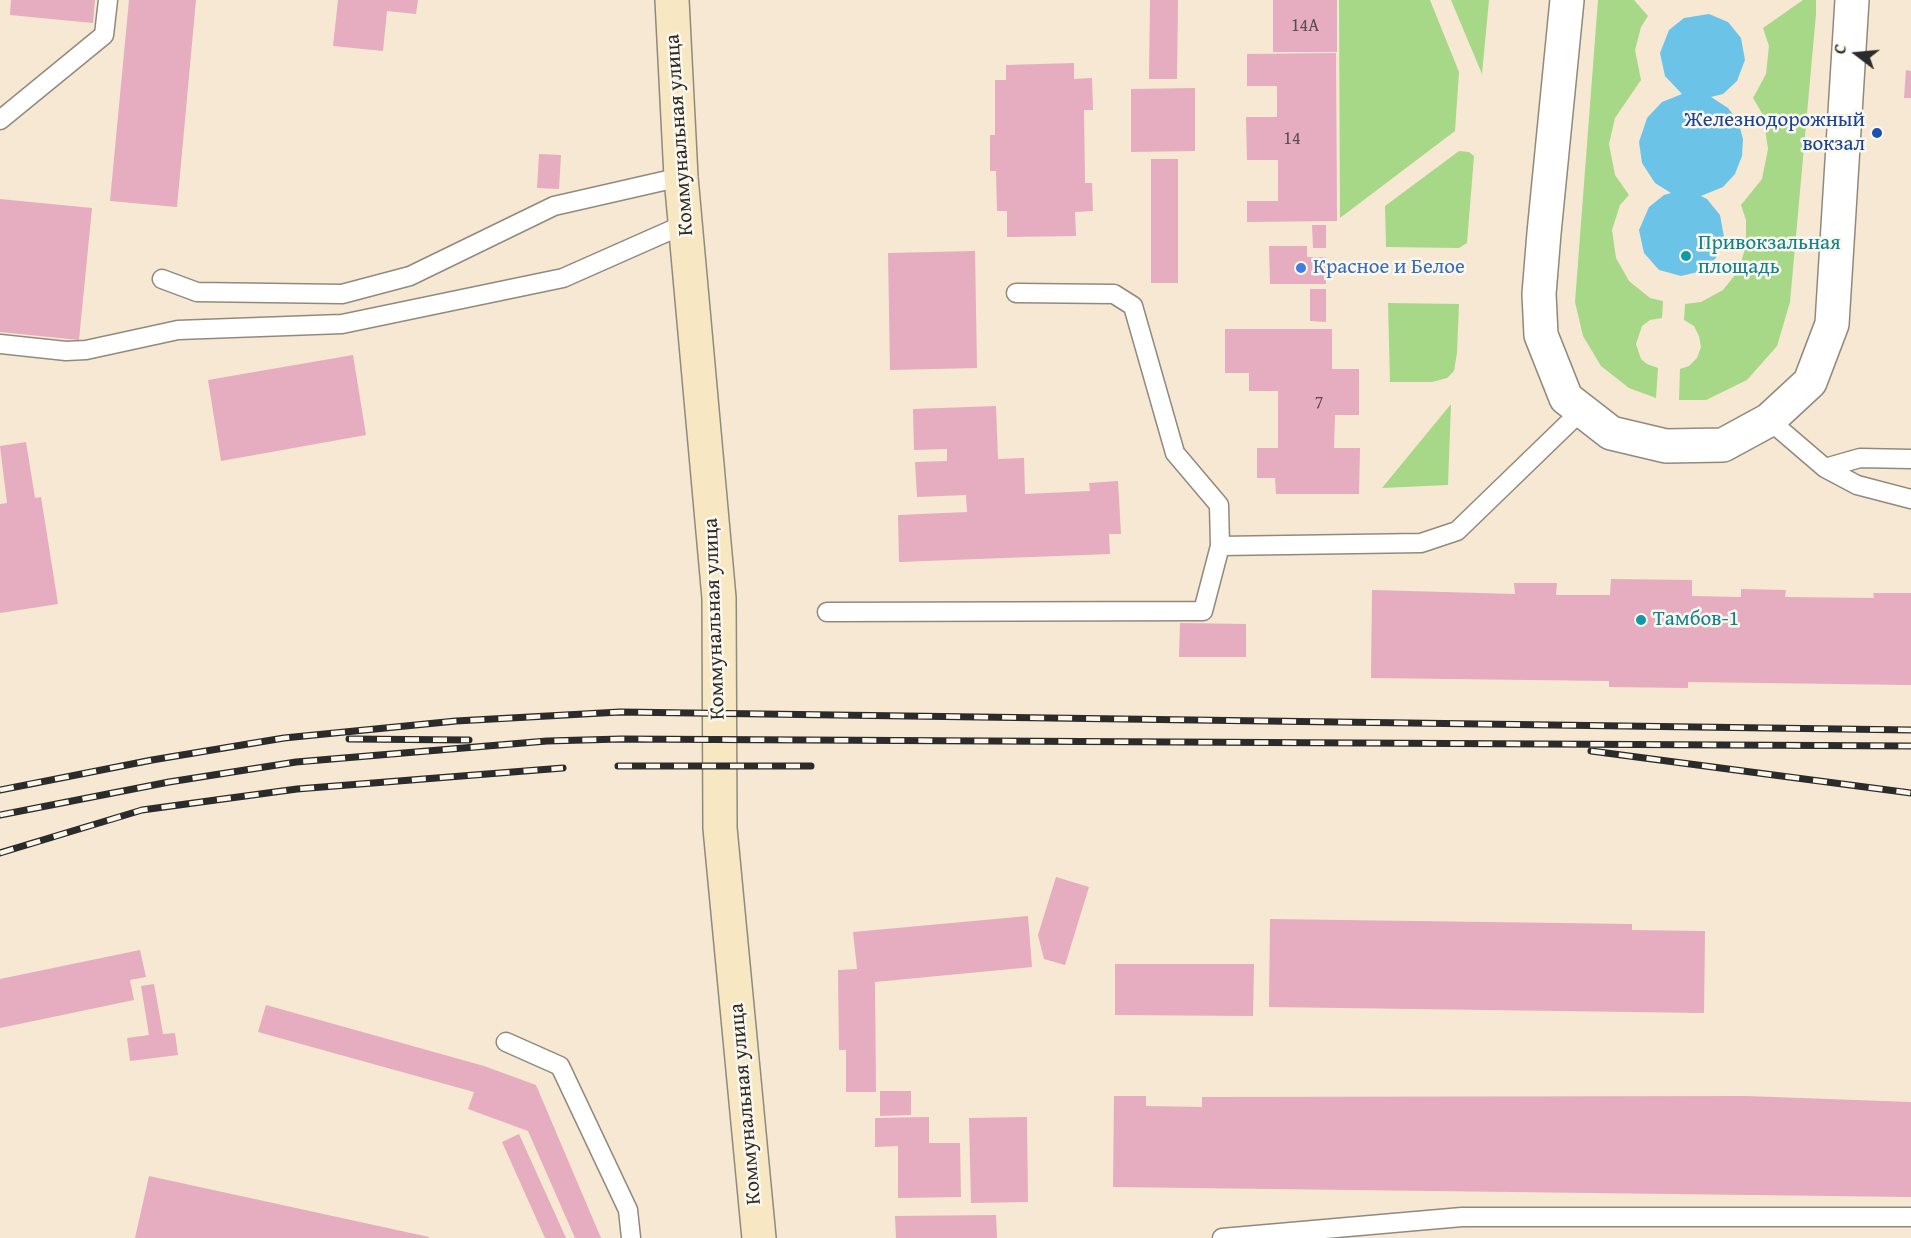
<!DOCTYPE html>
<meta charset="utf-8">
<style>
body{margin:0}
#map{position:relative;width:1911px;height:1238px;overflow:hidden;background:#f6e8d2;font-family:"Gentium Book Plus",serif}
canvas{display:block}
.north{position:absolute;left:1827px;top:24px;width:60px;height:60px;-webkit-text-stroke:4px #fbf7ec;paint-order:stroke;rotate:286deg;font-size:16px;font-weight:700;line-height:24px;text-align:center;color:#2b2b2b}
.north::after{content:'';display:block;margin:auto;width:21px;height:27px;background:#2b2b2b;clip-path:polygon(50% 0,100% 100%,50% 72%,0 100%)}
</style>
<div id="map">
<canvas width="1911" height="1238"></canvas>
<div class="north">С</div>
</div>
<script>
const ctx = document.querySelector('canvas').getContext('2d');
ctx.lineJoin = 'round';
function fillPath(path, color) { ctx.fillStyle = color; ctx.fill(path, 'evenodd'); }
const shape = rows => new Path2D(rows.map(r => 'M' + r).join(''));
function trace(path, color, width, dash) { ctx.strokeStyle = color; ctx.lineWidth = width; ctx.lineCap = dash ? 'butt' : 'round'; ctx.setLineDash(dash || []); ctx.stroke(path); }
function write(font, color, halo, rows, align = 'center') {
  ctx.font = font + ' "Gentium Book Plus",serif'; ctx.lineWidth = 5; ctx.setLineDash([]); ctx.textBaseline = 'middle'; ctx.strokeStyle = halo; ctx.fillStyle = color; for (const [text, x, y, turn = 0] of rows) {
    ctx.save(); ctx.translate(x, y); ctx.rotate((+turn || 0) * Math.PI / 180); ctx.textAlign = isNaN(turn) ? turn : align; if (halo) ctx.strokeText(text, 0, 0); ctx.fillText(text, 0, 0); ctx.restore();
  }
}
const green = shape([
 [1339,0,1430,0,1459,72,1455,131,1340,218],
 [1451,0,1489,0,1482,74],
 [1598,0,1634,0,1648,16,1641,27,1635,50,1641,80,1615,118,1609,144,1615,175,1629,195,1620,205,1612,230,1616,258,1629,281,1650,298,1663,301,1662,318,1650,320,1642,326,1636,344,1641,359,1647,364,1658,368,1656,398,1629,388,1601,366,1583,336,1575,302],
 [1803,0,1816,0,1816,14,1790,302,1777,346,1747,380,1706,400,1679,400,1680,369,1689,366,1697,358,1701,347,1699,336,1694,326,1684,320,1685,304,1701,302,1723,290,1739,270,1746,245,1746,220,1741,205,1762,179,1768,149,1763,115,1753,98,1766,74,1769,46,1763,28],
 [1459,151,1469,152,1474,156,1467,243,1459,248,1386,247,1385,206],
 [1388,303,1459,304,1457,353,1454,371,1447,378,1432,382,1390,382],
 [1451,404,1448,485,1382,488]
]);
const water = shape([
 [1709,14,1728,22,1741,38,1745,60,1737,81,1723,94,1711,97,1728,108,1738,121,1743,139,1742,156,1735,174,1723,187,1701,196,1707,199,1720,215,1724,237,1716,258,1702,271,1681,276,1659,270,1644,253,1639,230,1649,207,1664,195,1671,193,1655,183,1642,163,1639,142,1647,118,1662,102,1682,94,1665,76,1660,53,1669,30,1684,18]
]);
const building = shape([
 [11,0,95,0,93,23,10,15],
 [129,0,196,0,177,207,110,201],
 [338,0,418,0,416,14,387,11,383,51,333,46],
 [1150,0,1178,0,1177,79,1149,79],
 [1273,0,1337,0,1337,52,1273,52],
 [1336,53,1337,221,1247,222,1247,201,1278,201,1278,160,1247,160,1246,117,1277,117,1277,86,1247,86,1247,54],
 [1074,63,1074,79,1092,78,1093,110,1084,110,1085,183,1092,183,1093,211,1075,212,1076,236,1007,237,1007,211,997,211,996,171,990,171,990,135,995,135,995,80,1006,80,1006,65],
 [1906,70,1911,71,1911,98,1904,98],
 [1195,88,1195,151,1131,152,1131,89],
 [539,154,561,155,559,189,537,188],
 [1151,159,1178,159,1178,283,1151,283],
 [0,199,92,208,79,340,0,332],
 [1312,225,1326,225,1326,248,1313,248],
 [1269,246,1307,246,1307,257,1326,257,1326,284,1270,284],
 [975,251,977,368,890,370,888,253],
 [1310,289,1326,289,1326,322,1310,321],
 [1225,329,1332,329,1332,369,1359,369,1359,415,1335,415,1334,448,1360,448,1359,494,1276,494,1275,478,1257,478,1257,448,1278,448,1278,391,1249,391,1249,373,1225,373],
 [353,355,366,435,221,461,208,380],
 [996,406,998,459,1024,458,1025,494,1090,491,1089,483,1118,481,1121,534,1109,534,1110,554,899,562,898,515,967,512,966,495,917,497,915,462,947,461,947,449,914,450,913,409],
 [26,442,35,498,41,497,58,604,0,613,0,504,7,503,0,446],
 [1611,579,1692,580,1692,596,1741,597,1741,589,1786,590,1785,597,1874,598,1873,593,1911,593,1911,685,1688,682,1688,688,1609,687,1609,681,1371,678,1372,590,1515,594,1514,583,1557,583,1556,595,1610,595],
 [1180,623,1246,624,1246,657,1179,657],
 [1056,877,1089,887,1065,965,1044,959,1038,935],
 [1028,916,1032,967,875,982,876,1092,846,1092,846,1050,839,1050,838,970,857,969,853,932],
 [1270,919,1632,924,1632,930,1705,931,1704,1013,1269,1007],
 [140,950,146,977,130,980,134,1000,0,1028,0,979],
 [1115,964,1254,964,1253,1016,1115,1015],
 [154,984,163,1034,175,1033,178,1055,130,1061,127,1038,149,1035,141,986],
 [266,1005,484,1066,536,1085,601,1238,575,1238,528,1131,468,1109,474,1092,258,1032],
 [880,1091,911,1091,911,1115,880,1116],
 [1114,1096,1146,1096,1146,1106,1202,1107,1202,1097,1746,1096,1911,1102,1911,1197,1113,1187],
 [929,1117,929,1143,960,1143,961,1197,898,1198,898,1146,875,1147,875,1118],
 [1027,1117,1028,1202,971,1203,969,1118],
 [519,1134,566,1238,545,1238,502,1142],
 [149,1176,429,1237,429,1238,135,1238],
 [996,1215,997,1238,896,1238,895,1216]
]);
const service = shape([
 [0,120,104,35,108,0],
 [162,279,197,292,342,294,410,276,554,206,681,177],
 [0,344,66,351,86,350,178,330,342,324,563,278,685,224],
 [1769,420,1825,468,1857,485,1911,499],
 [1825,468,1860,458,1911,459],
 [1220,546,1421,543,1457,531,1582,410],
 [827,612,1203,611,1220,546,1219,505,1175,453,1133,306,1114,294,1016,293],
 [506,1042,560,1066,628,1210,631,1238],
 [1222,1238,1462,1217,1911,1217]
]);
const tertiary = shape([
 [1567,0,1544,233,1539,294,1541,335,1566,398,1611,433,1666,446,1723,445,1769,420,1810,382,1832,324,1852,0]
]);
const secondary = shape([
 [672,0,681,177,719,598,720,828,759,1238]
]);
const rail = shape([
 [349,739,469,740],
 [1591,751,1911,793],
 [618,766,811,766],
 [0,790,152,760,284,738,456,721,620,712,1911,730],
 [0,815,169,782,296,762,547,741,621,739,1911,746],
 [0,853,142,810,297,789,563,768]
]);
const markers = [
 [1877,133,6,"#1a4fb4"],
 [1686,256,6,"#0f9aa8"],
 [1301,268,6,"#3f7fe0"],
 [1641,620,6,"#0f9aa8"]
];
const numberNames = [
 ["14А",1305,26],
 ["14",1292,139],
 ["7",1319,403]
];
const transitNames = [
 ["Железнодорожный",1865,121],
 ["вокзал",1865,145]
];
const streetNames = [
 ["Коммунальная улица",680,135,-94],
 ["Коммунальная улица",715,619,-92],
 ["Коммунальная улица",746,1104,-95]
];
const cultureNames = [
 ["Привокзальная",1698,244],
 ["площадь",1698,268],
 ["Тамбов-1",1653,620]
];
const shopNames = [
 ["Красное и Белое",1313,268]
];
fillPath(green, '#a6d887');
fillPath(water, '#6bc4e8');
fillPath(building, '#e5adbf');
trace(service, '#908a7e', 21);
trace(tertiary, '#908a7e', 36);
trace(secondary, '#908a7e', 36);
trace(service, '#fff', 18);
trace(tertiary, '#fff', 33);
trace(secondary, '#f7e8c3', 33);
trace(rail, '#2b2b2b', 7);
trace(rail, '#fbf7ec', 4.5, [14]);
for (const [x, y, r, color] of markers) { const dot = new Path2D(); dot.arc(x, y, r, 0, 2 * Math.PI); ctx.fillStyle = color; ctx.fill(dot); trace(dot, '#fbf7ec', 2); }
write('18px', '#5a4c50', null, numberNames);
write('21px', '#164399', '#fbf7ec', transitNames, 'right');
write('21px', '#2b2b2b', '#fbf7ec', streetNames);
write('21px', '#0d838f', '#fbf7ec', cultureNames, 'left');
write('21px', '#366cbe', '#fbf7ec', shopNames, 'left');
</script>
